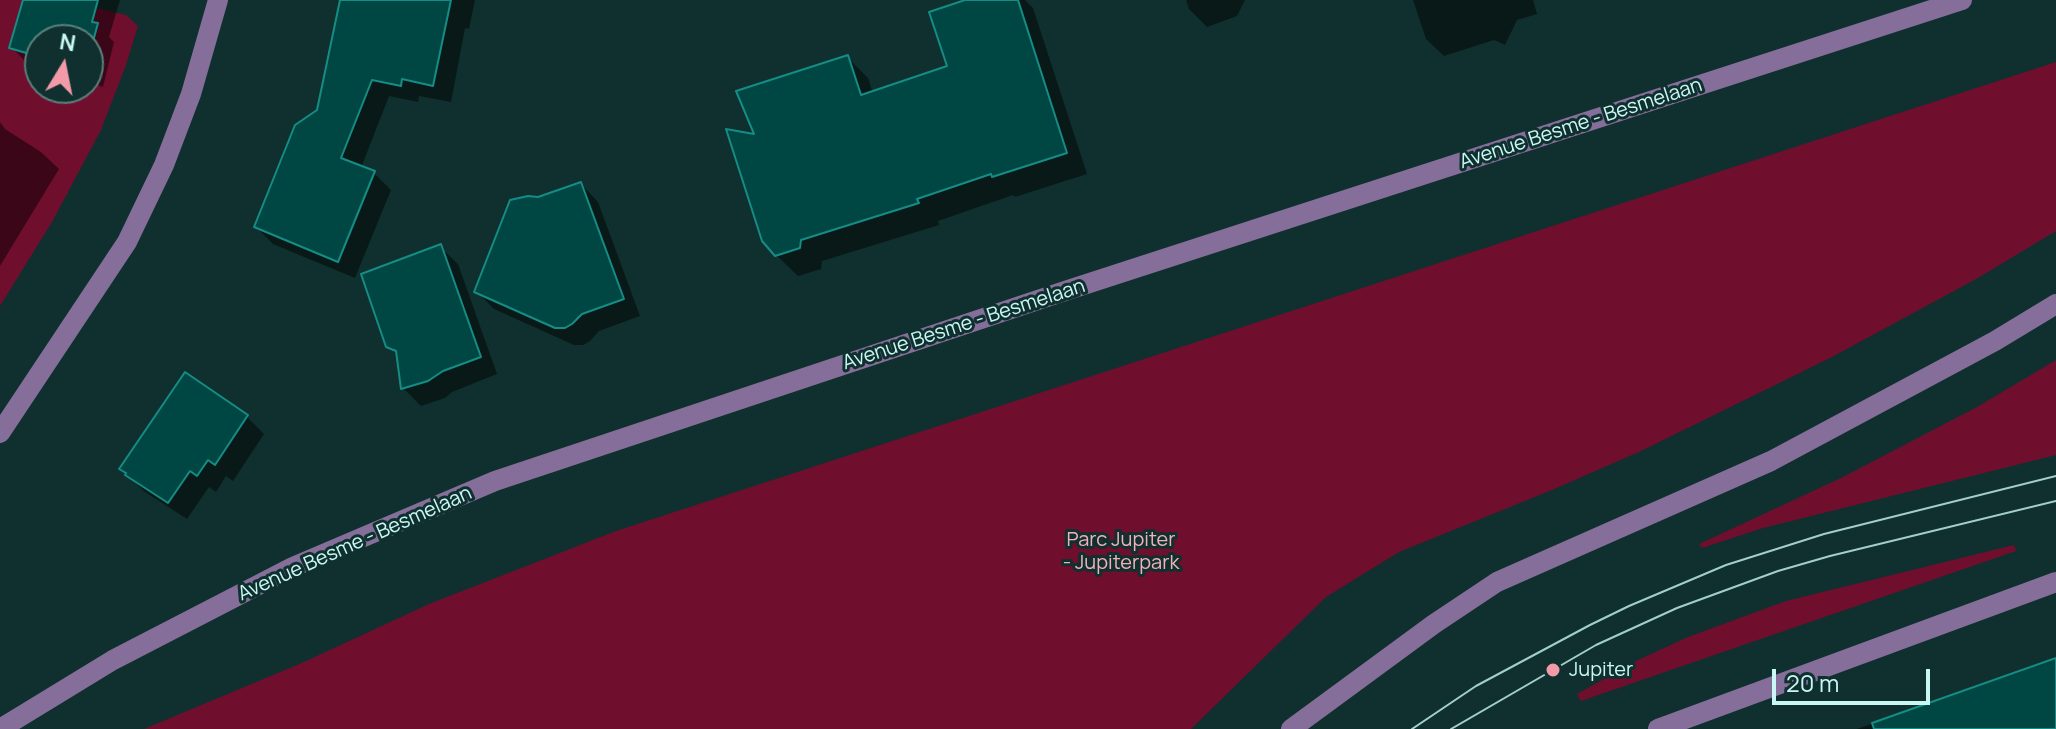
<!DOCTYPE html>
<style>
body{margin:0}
#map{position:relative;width:2056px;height:729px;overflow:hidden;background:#0f302e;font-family:Manrope,sans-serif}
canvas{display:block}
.north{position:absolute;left:24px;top:24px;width:80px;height:80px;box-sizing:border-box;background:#0f302e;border:2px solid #59807d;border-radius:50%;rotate:10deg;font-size:22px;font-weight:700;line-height:32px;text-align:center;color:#c9f7f3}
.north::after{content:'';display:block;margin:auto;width:28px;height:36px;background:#f39aa9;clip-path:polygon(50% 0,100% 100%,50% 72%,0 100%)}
.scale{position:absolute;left:1772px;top:669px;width:158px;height:36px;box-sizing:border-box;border:4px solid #c9f7f3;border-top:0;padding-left:10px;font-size:24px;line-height:28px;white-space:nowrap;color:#c9f7f3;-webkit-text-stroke:6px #0f302e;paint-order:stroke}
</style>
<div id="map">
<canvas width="2056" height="729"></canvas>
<div class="north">N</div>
<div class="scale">20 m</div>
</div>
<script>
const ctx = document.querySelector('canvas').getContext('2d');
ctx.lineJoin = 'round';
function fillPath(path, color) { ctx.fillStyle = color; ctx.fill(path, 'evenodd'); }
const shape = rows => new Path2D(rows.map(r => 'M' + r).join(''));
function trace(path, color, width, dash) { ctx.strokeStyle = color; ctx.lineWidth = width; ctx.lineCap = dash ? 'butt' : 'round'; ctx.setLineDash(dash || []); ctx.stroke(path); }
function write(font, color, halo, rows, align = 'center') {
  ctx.font = font + ' Manrope,sans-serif'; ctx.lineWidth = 6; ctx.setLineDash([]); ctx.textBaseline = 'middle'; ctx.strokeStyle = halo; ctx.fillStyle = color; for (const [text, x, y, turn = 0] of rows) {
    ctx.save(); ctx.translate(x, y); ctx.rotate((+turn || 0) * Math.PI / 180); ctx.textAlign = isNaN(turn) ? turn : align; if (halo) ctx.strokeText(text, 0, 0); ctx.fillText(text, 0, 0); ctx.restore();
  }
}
const green = shape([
 [0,0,98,0,96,8,126,15,138,26,126,65,101,130,52,222,0,306],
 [40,40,88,40,88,88,40,88],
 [2056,62,2056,231,1976,279,1832,357,1641,451,1552,490,1399,552,1326,597,1191,729,144,729,304,662,429,604,616,531],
 [2056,360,2056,455,1763,528,1702,548,1699,544,1841,478,1977,407],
 [2014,545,2016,551,1581,701,1577,694,1636,661,1688,637,1786,601]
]);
const shadow = shape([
 [25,0,120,0,109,37,114,42,103,87,88,82,88,40,40,40,40,68,29,65,11,47],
 [342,0,475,0,469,29,465,28,451,102,419,96,418,102,389,96,361,168,374,173,391,190,355,278,273,244,256,227,318,111],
 [971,0,1025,0,1033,8,1087,174,1015,197,1013,195,938,221,939,225,822,261,821,269,798,276,776,255,757,137,847,57,868,78,873,93,950,67],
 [1186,0,1245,0,1237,16,1207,27,1189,9],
 [1413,0,1533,0,1537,14,1517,20,1505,45,1494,40,1444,56,1426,39],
 [0,122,5,129,41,152,59,169,0,266],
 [581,184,598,202,640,316,599,331,590,341,583,345,574,345,494,309,476,291,538,199],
 [440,247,458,264,497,374,452,392,445,398,421,406,403,388,399,356,388,345],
 [186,375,247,417,264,434,233,481,226,476,216,492,209,487,187,519,145,492,122,469],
 [2056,660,2056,729,1857,729]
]);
const building = shape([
 [23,0,98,0,92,22,98,23,88,60,88,40,40,40,40,57,9,48,23,0],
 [340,0,451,0,433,86,402,79,401,86,372,80,341,158,375,171,338,262,254,227,295,125,317,110,340,0],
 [965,0,1018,0,1067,153,992,177,991,174,917,199,919,203,801,240,800,248,775,256,762,241,726,129,754,134,736,91,848,55,861,95,947,66,929,12,965,0],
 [581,182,624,299,582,314,572,324,565,328,555,328,474,292,510,200,528,196,538,197,581,182],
 [441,244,481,357,443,371,428,381,401,389,396,351,386,347,361,274,441,244],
 [185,372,248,415,215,465,208,460,197,476,190,471,168,503,125,475,126,473,119,469,185,372],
 [2056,658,2056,729,1874,729,1872,723,2056,658]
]);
const minor = shape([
 [0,433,127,242,164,165,191,94,218,0],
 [0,729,113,660,293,567,495,481,1068,290,1962,0],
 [1291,729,1434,624,1497,582,1771,461,1995,341,2056,304],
 [1658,729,2056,582]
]);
const tram = shape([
 [1412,729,1476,686,1590,625,1629,606,1726,565,1824,534,2056,476],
 [1451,729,1596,645,1677,608,1778,571,1830,556,2056,501]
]);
const markers = [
 [1553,670,8,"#f39aa9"]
];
const streetNames = [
 ["Avenue Besme - Besmelaan",1581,124,-18],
 ["Avenue Besme - Besmelaan",964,325,-18],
 ["Avenue Besme - Besmelaan",355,544,-24]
];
const parkNames = [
 ["Parc Jupiter",1121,540],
 ["- Jupiterpark",1121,563]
];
const poiNames = [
 ["Jupiter",1569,670]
];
fillPath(green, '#700e2e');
fillPath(shadow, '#0007');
fillPath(building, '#004743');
trace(building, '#158c85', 2);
trace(minor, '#866e9a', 20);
trace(tram, '#a3cfcb', 2);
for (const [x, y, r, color] of markers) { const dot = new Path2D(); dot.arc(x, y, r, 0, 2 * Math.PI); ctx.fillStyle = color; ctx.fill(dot); trace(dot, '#0f302e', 3); }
write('20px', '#c9f7f3', '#0f302e', streetNames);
write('20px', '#f1b1ba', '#0f302e', parkNames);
write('20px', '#c9f7f3', '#0f302e', poiNames, 'left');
</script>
